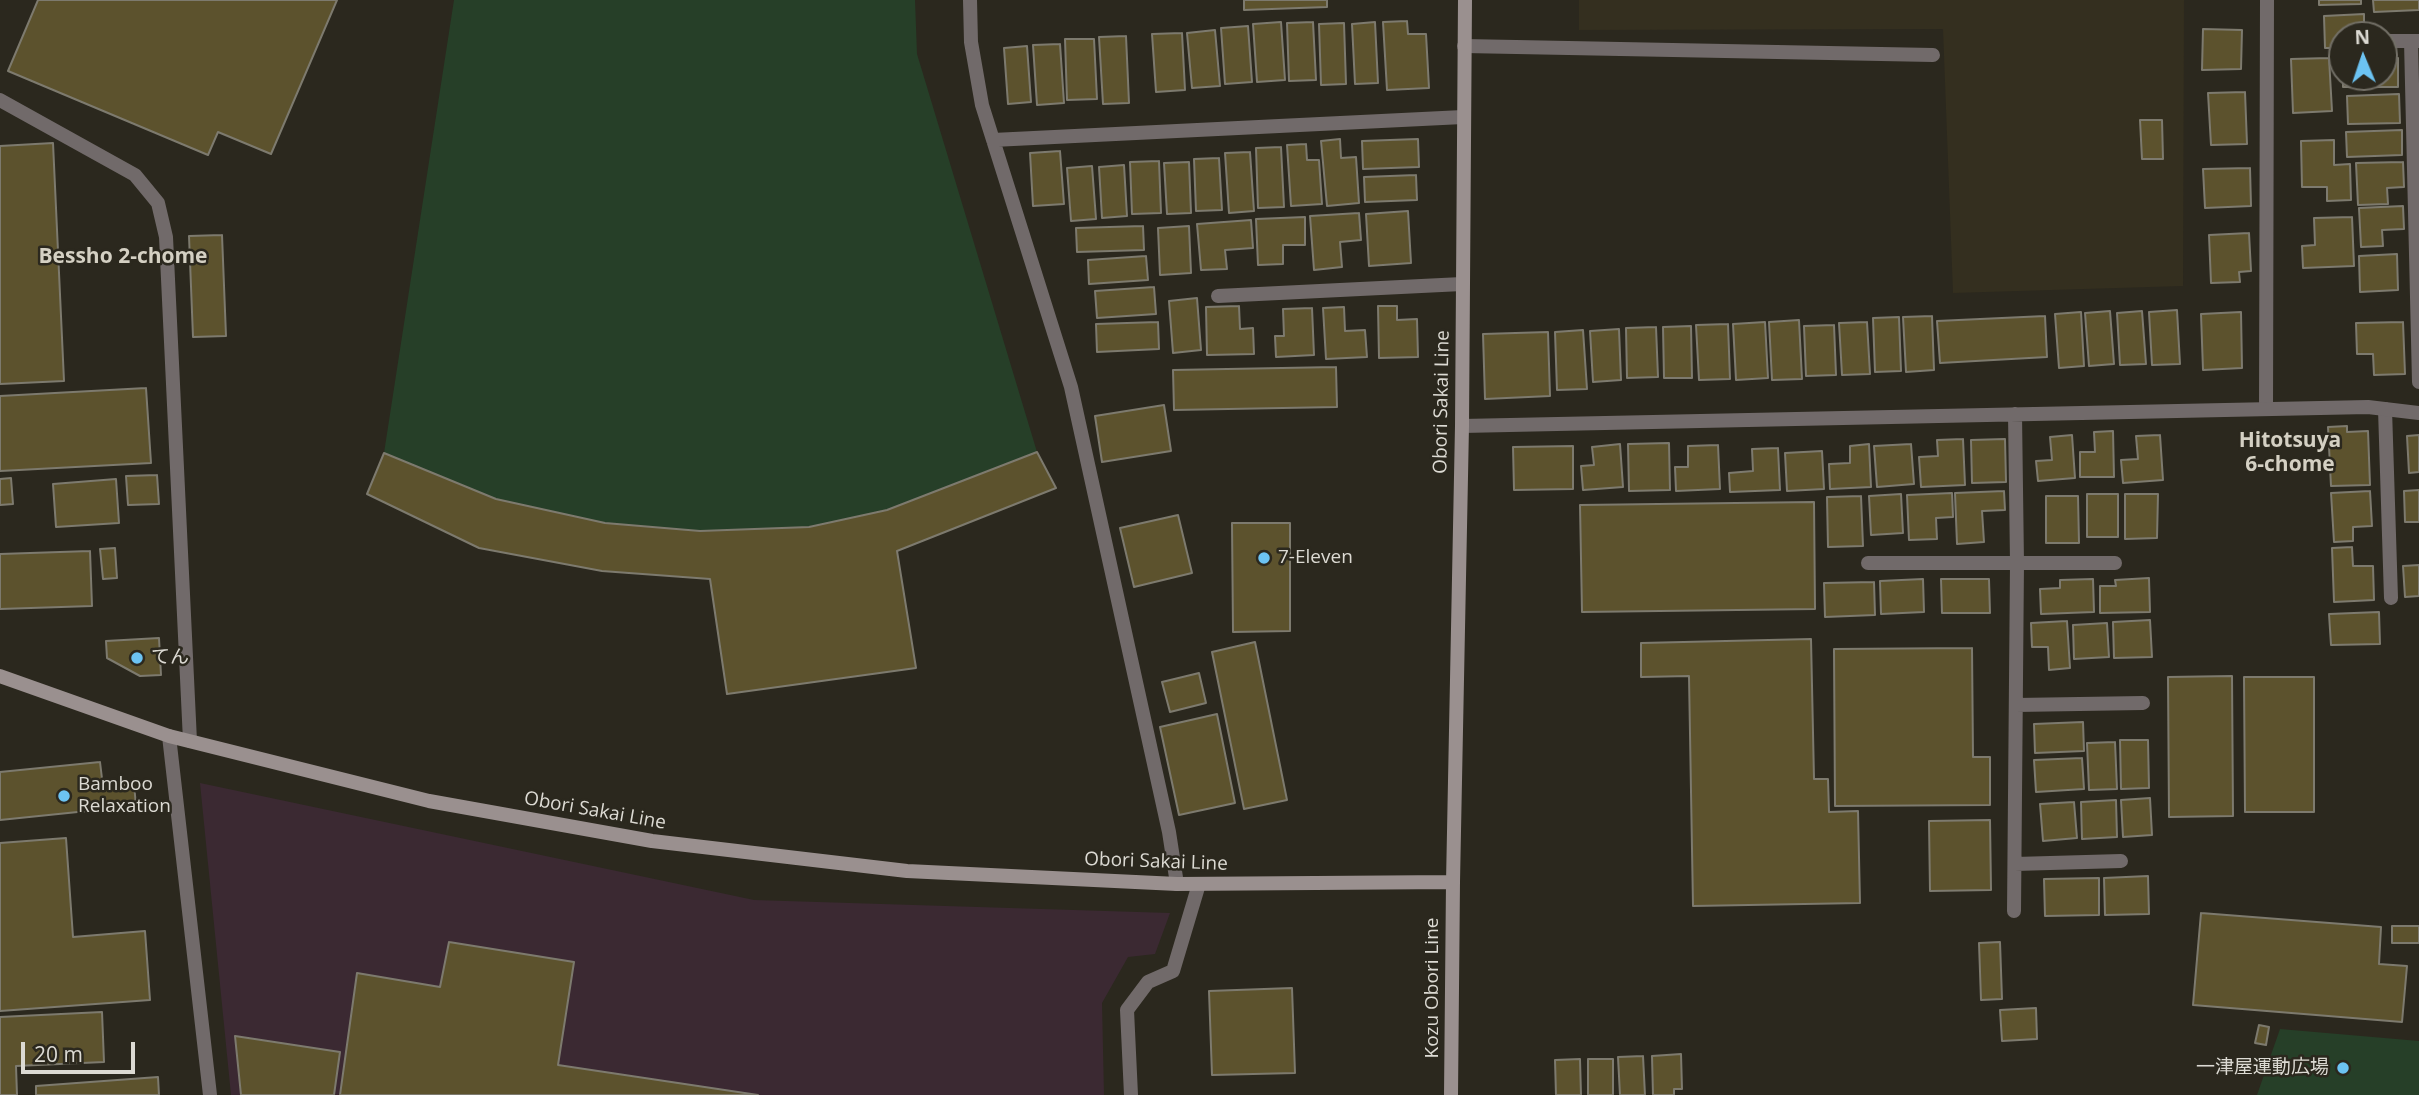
<!DOCTYPE html>
<meta charset="utf-8">
<style>
body{margin:0}
#map{position:relative;width:2419px;height:1095px;overflow:hidden;background:#2b281e;font-family:"Open Sans",sans-serif}
canvas{display:block}
.north{position:absolute;left:2328px;top:21px;width:70px;height:70px;box-sizing:border-box;background:#2b281e;border:2px solid #726f66;border-radius:50%;rotate:358deg;font-size:19px;font-weight:700;line-height:28px;text-align:center;color:#dcdad3}
.north::after{content:'';display:block;margin:auto;width:24px;height:32px;background:#6cc3f2;clip-path:polygon(50% 0,100% 100%,50% 72%,0 100%)}
.scale{position:absolute;left:21px;top:1042px;width:114px;height:32px;box-sizing:border-box;border:4px solid #dcdad3;border-top:0;padding-left:9px;font-size:21px;line-height:24px;white-space:nowrap;color:#dcdad3;-webkit-text-stroke:5px #2b281e;paint-order:stroke}
</style>
<div id="map">
<canvas width="2419" height="1095"></canvas>
<div class="north">N</div>
<div class="scale">20 m</div>
</div>
<script>
const ctx = document.querySelector('canvas').getContext('2d');
ctx.lineJoin = 'round';
function fillPath(path, color) { ctx.fillStyle = color; ctx.fill(path, 'evenodd'); }
const shape = rows => new Path2D(rows.map(r => 'M' + r).join(''));
function trace(path, color, width, dash) { ctx.strokeStyle = color; ctx.lineWidth = width; ctx.lineCap = dash ? 'butt' : 'round'; ctx.setLineDash(dash || []); ctx.stroke(path); }
function write(font, color, halo, rows, align = 'center') {
  ctx.font = font + ' "Open Sans","Noto Sans JP",sans-serif'; ctx.lineWidth = 5; ctx.setLineDash([]); ctx.textBaseline = 'middle'; ctx.strokeStyle = halo; ctx.fillStyle = color; for (const [text, x, y, turn = 0] of rows) {
    ctx.save(); ctx.translate(x, y); ctx.rotate((+turn || 0) * Math.PI / 180); ctx.textAlign = isNaN(turn) ? turn : align; if (halo) ctx.strokeText(text, 0, 0); ctx.fillText(text, 0, 0); ctx.restore();
  }
}
const commercial = shape([
 [200,783,754,900,1170,913,1155,954,1128,957,1102,1003,1104,1095,231,1095]
]);
const built = shape([
 [1579,0,2184,0,2183,286,1953,293,1943,29,1579,30]
]);
const green = shape([
 [454,0,915,0,917,54,1037,452,887,510,809,527,700,531,605,523,496,499,384,453],
 [2280,1029,2419,1041,2419,1095,2257,1095]
]);
const building = shape([
 [38,0,337,0,271,154,218,132,208,155,8,71,38,0],
 [1244,0,1327,0,1327,7,1244,10,1244,0],
 [2319,0,2361,0,2361,4,2319,5,2319,0],
 [2373,0,2419,0,2419,10,2374,12,2373,0],
 [2364,14,2364,35,2342,35,2342,48,2325,48,2324,16,2364,14],
 [1407,21,1408,34,1426,34,1429,88,1387,90,1383,22,1407,21],
 [1281,22,1285,80,1257,82,1253,24,1281,22],
 [1313,22,1316,80,1289,81,1287,23,1313,22],
 [1375,22,1378,83,1355,84,1352,24,1375,22],
 [1344,23,1346,84,1321,85,1319,24,1344,23],
 [1248,26,1252,82,1225,84,1221,28,1248,26],
 [2203,29,2242,30,2241,69,2202,70,2203,29],
 [1215,30,1220,86,1192,88,1187,33,1215,30],
 [1182,33,1185,90,1156,92,1152,34,1182,33],
 [1126,36,1129,103,1103,104,1099,37,1126,36],
 [1065,39,1094,39,1097,99,1067,100,1065,39],
 [1060,44,1064,103,1037,105,1033,45,1060,44],
 [1027,46,1031,102,1008,104,1004,48,1027,46],
 [2329,58,2332,111,2293,113,2291,59,2329,58],
 [2384,58,2398,58,2398,87,2343,87,2343,77,2384,77,2384,58],
 [2245,92,2247,144,2211,145,2208,93,2245,92],
 [2399,94,2400,123,2348,124,2347,96,2399,94],
 [2140,120,2162,120,2163,159,2142,159,2140,120],
 [2402,130,2402,155,2347,157,2346,132,2402,130],
 [1340,139,1341,158,1356,157,1359,203,1327,206,1321,141,1340,139],
 [1418,139,1419,167,1363,169,1362,141,1418,139],
 [2334,140,2334,165,2350,164,2351,200,2327,201,2327,187,2302,187,2301,141,2334,140],
 [53,143,64,381,0,384,0,146,53,143],
 [1306,144,1307,160,1319,160,1322,204,1291,206,1287,145,1306,144],
 [1281,147,1284,207,1258,208,1256,148,1281,147],
 [1060,151,1064,204,1033,206,1030,153,1060,151],
 [1250,152,1254,211,1229,213,1225,153,1250,152],
 [1219,158,1222,210,1196,211,1194,159,1219,158],
 [1159,161,1161,213,1132,214,1130,162,1159,161],
 [1189,162,1191,213,1167,214,1164,163,1189,162],
 [2403,162,2404,187,2387,188,2388,204,2358,205,2356,163,2403,162],
 [1124,165,1127,216,1102,218,1099,167,1124,165],
 [1092,166,1096,219,1071,221,1067,168,1092,166],
 [2250,168,2251,206,2205,208,2203,169,2250,168],
 [1416,175,1417,200,1365,202,1364,177,1416,175],
 [2403,206,2404,229,2382,230,2383,246,2361,247,2359,208,2403,206],
 [1408,211,1411,263,1369,266,1366,214,1408,211],
 [1359,213,1361,240,1340,242,1342,267,1314,270,1310,216,1359,213],
 [1305,217,1305,245,1283,245,1283,264,1258,265,1256,219,1305,217],
 [2352,217,2354,266,2303,268,2302,246,2315,245,2314,218,2352,217],
 [1251,220,1253,248,1225,250,1227,269,1201,270,1197,224,1251,220],
 [1143,226,1144,250,1077,252,1076,228,1143,226],
 [1189,226,1191,273,1160,275,1158,228,1189,226],
 [2249,233,2251,271,2239,272,2240,282,2211,283,2209,235,2249,233],
 [222,235,226,336,193,337,189,236,222,235],
 [2397,254,2398,290,2360,292,2359,256,2397,254],
 [1146,256,1148,280,1089,284,1088,260,1146,256],
 [1154,287,1156,314,1097,318,1095,291,1154,287],
 [1197,298,1201,350,1173,353,1169,301,1197,298],
 [1239,306,1240,329,1253,328,1254,354,1207,355,1206,307,1239,306],
 [1378,306,1397,306,1397,320,1417,319,1418,357,1379,358,1378,306],
 [1344,307,1345,331,1365,330,1367,357,1326,359,1323,308,1344,307],
 [1312,308,1314,355,1276,357,1275,336,1284,336,1283,309,1312,308],
 [2177,310,2180,364,2152,365,2149,312,2177,310],
 [2110,311,2114,364,2089,366,2085,313,2110,311],
 [2142,311,2146,364,2120,365,2117,313,2142,311],
 [2081,312,2084,366,2059,368,2055,314,2081,312],
 [2241,312,2242,368,2203,370,2201,314,2241,312],
 [1932,316,1934,370,1906,372,1903,317,1932,316],
 [2045,316,2047,357,1940,363,1937,321,2045,316],
 [1899,317,1901,371,1875,372,1873,318,1899,317],
 [1799,320,1802,379,1772,380,1769,322,1799,320],
 [1158,322,1159,349,1097,352,1096,324,1158,322],
 [1765,322,1768,378,1736,380,1733,324,1765,322],
 [1867,322,1870,374,1842,375,1839,323,1867,322],
 [2403,322,2405,374,2374,375,2373,354,2357,354,2356,323,2403,322],
 [1728,324,1730,379,1699,380,1696,325,1728,324],
 [1834,325,1836,375,1806,376,1804,326,1834,325],
 [1691,326,1692,378,1664,378,1663,327,1691,326],
 [1656,327,1658,377,1627,378,1626,328,1656,327],
 [1619,329,1621,380,1593,382,1590,331,1619,329],
 [1583,330,1587,389,1557,390,1555,332,1583,330],
 [1548,332,1550,396,1485,399,1483,334,1548,332],
 [1336,367,1337,407,1174,410,1173,370,1336,367],
 [146,388,151,463,0,471,0,396,146,388],
 [1164,405,1171,451,1102,462,1095,416,1164,405],
 [2347,426,2347,432,2368,431,2370,485,2331,486,2328,427,2347,426],
 [2113,431,2114,477,2080,477,2080,452,2095,452,2094,432,2113,431],
 [2072,435,2075,478,2038,481,2036,461,2052,460,2050,437,2072,435],
 [2160,435,2163,480,2123,483,2121,460,2138,459,2136,436,2160,435],
 [2419,435,2419,472,2409,473,2407,436,2419,435],
 [1963,439,1965,485,1921,487,1919,457,1938,456,1937,440,1963,439],
 [2005,439,2006,482,1972,483,1971,440,2005,439],
 [1669,443,1670,490,1629,491,1628,444,1669,443],
 [1620,444,1623,487,1583,490,1581,466,1594,465,1592,447,1620,444],
 [1869,444,1871,487,1830,489,1829,464,1850,463,1850,446,1869,444],
 [1911,444,1914,484,1877,487,1874,446,1911,444],
 [1718,445,1720,489,1676,491,1675,467,1688,467,1688,446,1718,445],
 [1573,446,1573,489,1514,490,1513,447,1573,446],
 [1778,448,1780,490,1730,492,1729,473,1753,471,1752,449,1778,448],
 [1822,451,1824,489,1787,491,1785,453,1822,451],
 [1037,452,1056,488,897,551,916,668,727,694,710,579,602,571,479,548,367,494,384,453,496,499,605,523,700,531,809,527,887,510,1037,452],
 [157,475,159,504,128,505,126,476,157,475],
 [11,478,13,504,0,505,0,479,11,478],
 [116,479,119,523,56,527,53,484,116,479],
 [2419,490,2419,522,2405,522,2404,491,2419,490],
 [2004,491,2005,510,1982,511,1984,542,1957,544,1955,493,2004,491],
 [2370,491,2372,526,2353,527,2353,541,2334,542,2331,493,2370,491],
 [1952,493,1953,517,1936,518,1937,539,1909,540,1907,495,1952,493],
 [1901,494,1903,533,1871,535,1869,496,1901,494],
 [2087,494,2118,494,2118,537,2087,537,2087,494],
 [2125,494,2158,494,2157,538,2125,539,2125,494],
 [1861,496,1863,546,1828,547,1827,497,1861,496],
 [2046,496,2078,496,2079,543,2046,543,2046,496],
 [1814,502,1815,609,1582,612,1580,505,1814,502],
 [1178,515,1192,573,1134,587,1120,528,1178,515],
 [1232,523,1290,523,1290,631,1233,632,1232,523],
 [2352,547,2353,566,2373,566,2374,600,2334,602,2332,548,2352,547],
 [115,548,117,578,103,579,100,549,115,548],
 [90,551,92,606,0,609,0,554,90,551],
 [2419,565,2419,596,2405,597,2403,566,2419,565],
 [2149,578,2150,612,2100,613,2100,586,2116,586,2115,580,2149,578],
 [1923,579,1924,612,1881,614,1880,581,1923,579],
 [1941,579,1989,579,1990,613,1942,613,1941,579],
 [2093,579,2094,612,2041,614,2040,589,2060,588,2060,580,2093,579],
 [1874,582,1875,615,1825,617,1824,583,1874,582],
 [2379,612,2380,644,2331,645,2329,614,2379,612],
 [2150,620,2152,657,2114,658,2113,622,2150,620],
 [2067,621,2070,668,2049,670,2048,647,2032,647,2031,623,2067,621],
 [2107,623,2109,657,2074,659,2073,625,2107,623],
 [159,638,161,675,140,676,107,658,106,641,159,638],
 [1811,639,1814,779,1828,779,1829,812,1858,811,1860,903,1693,906,1689,676,1641,677,1641,643,1811,639],
 [1255,642,1287,800,1244,809,1212,652,1255,642],
 [1972,648,1973,757,1990,757,1990,805,1835,806,1834,649,1972,648],
 [1199,673,1206,703,1170,712,1162,682,1199,673],
 [2232,676,2233,816,2169,817,2168,677,2232,676],
 [2244,677,2314,677,2314,812,2245,812,2244,677],
 [1217,714,1235,803,1179,815,1160,727,1217,714],
 [2083,722,2084,751,2035,753,2034,724,2083,722],
 [2120,740,2148,740,2149,788,2121,789,2120,740],
 [2115,742,2117,789,2089,790,2087,743,2115,742],
 [2082,758,2084,789,2036,792,2034,760,2082,758],
 [100,762,103,787,134,784,136,806,0,820,0,772,100,762],
 [2150,798,2152,835,2123,837,2121,800,2150,798],
 [2116,800,2117,837,2082,839,2081,802,2116,800],
 [2074,802,2077,838,2043,841,2040,804,2074,802],
 [1990,820,1991,890,1930,891,1929,821,1990,820],
 [66,838,73,937,145,931,150,1000,0,1011,0,843,66,838],
 [2148,876,2149,914,2105,915,2104,878,2148,876],
 [2099,878,2099,915,2045,916,2044,879,2099,878],
 [2201,913,2381,927,2379,964,2407,966,2402,1022,2193,1005,2201,913],
 [2392,926,2419,926,2419,943,2392,943,2392,926],
 [449,942,574,962,558,1065,758,1095,340,1095,357,973,440,987,449,942],
 [2000,942,2002,999,1981,1000,1979,943,2000,942],
 [1292,988,1295,1073,1212,1075,1209,991,1292,988],
 [2036,1008,2037,1039,2002,1041,2000,1010,2036,1008],
 [102,1012,104,1062,16,1066,17,1095,0,1095,0,1017,102,1012],
 [2259,1025,2269,1027,2266,1045,2255,1043,2259,1025],
 [235,1036,340,1052,334,1095,241,1095,235,1036],
 [1681,1054,1682,1089,1674,1089,1674,1095,1653,1095,1652,1056,1681,1054],
 [1643,1056,1645,1095,1620,1095,1618,1057,1643,1056],
 [1580,1059,1581,1095,1556,1095,1555,1060,1580,1059],
 [1588,1059,1613,1059,1613,1095,1588,1095,1588,1059],
 [158,1077,159,1095,36,1095,36,1086,158,1077]
]);
const service = shape([
 [2266,409,2267,0],
 [2385,409,2391,598],
 [1131,1095,1127,1010,1148,982,1173,971,1199,884]
]);
const minor = shape([
 [970,0,971,42,982,105,1071,387,1169,832,1177,884],
 [2384,41,2419,41],
 [2411,41,2419,382],
 [1464,46,1933,55],
 [0,100,135,175,158,203,166,237,190,741],
 [993,140,1463,117],
 [1218,296,1462,284],
 [1462,426,2368,407,2419,413],
 [1868,563,2115,563],
 [2016,705,2143,703],
 [169,736,210,1095],
 [2015,864,2121,861],
 [2014,911,2017,563,2015,414]
]);
const secondary = shape([
 [0,676,169,736,429,801,652,841,907,871,1177,884,1453,882],
 [1451,1095,1453,882,1462,426,1465,0]
]);
const markers = [
 [1264,558,7,"#6cc3f2"],
 [137,658,7,"#6cc3f2"],
 [64,796,7,"#6cc3f2"],
 [2343,1068,7,"#6cc3f2"]
];
const streetNames = [
 ["Obori Sakai Line",1442,402,-89],
 ["Obori Sakai Line",595,811,10],
 ["Obori Sakai Line",1156,862,2],
 ["Kozu Obori Line",1433,988,-90]
];
const poiNames = [
 ["7-Eleven",1278,558],
 ["てん",151,658],
 ["Bamboo",78,785],
 ["Relaxation",78,807],
 ["一津屋運動広場",2329,1068,"right"]
];
const neighbourhoodNames = [
 ["Bessho 2-chome",123,257],
 ["Hitotsuya",2290,441],
 ["6-chome",2290,465]
];
fillPath(commercial, '#3b2932');
fillPath(built, '#342f1f');
fillPath(green, '#263f28');
fillPath(building, '#5c522d');
trace(building, '#7d7a6e', 2);
trace(service, '#716a6a', 14);
trace(minor, '#716a6a', 14);
trace(secondary, '#9a908f', 14);
for (const [x, y, r, color] of markers) { const dot = new Path2D(); dot.arc(x, y, r, 0, 2 * Math.PI); ctx.fillStyle = color; ctx.fill(dot); trace(dot, '#2b281e', 2.5); }
write('19px', '#dcdad3', '#2b281e', streetNames);
write('19px', '#dcdad3', '#2b281e', poiNames, 'left');
write('bold 21px', '#d4d0c3', '#2b281e', neighbourhoodNames);
</script>
